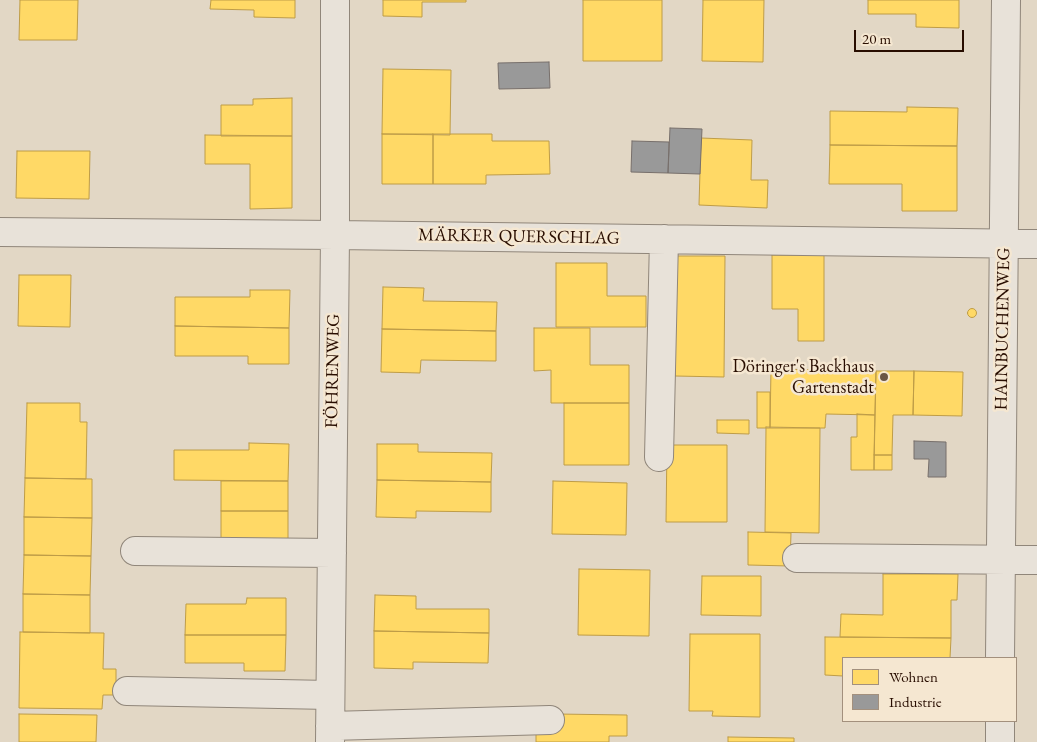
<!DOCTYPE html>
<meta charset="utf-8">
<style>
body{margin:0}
#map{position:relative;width:1037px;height:742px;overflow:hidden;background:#e2d7c5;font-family:"EB Garamond",serif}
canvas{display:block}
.legend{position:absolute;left:842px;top:657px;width:175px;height:65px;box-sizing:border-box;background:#f5e7d1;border:1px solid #a3907d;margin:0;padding:6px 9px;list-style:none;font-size:15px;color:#280d00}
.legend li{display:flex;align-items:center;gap:10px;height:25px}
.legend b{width:25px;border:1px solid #a3907d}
.scale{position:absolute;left:854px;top:30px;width:110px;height:22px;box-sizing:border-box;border:2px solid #280d00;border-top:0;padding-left:6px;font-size:15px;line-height:18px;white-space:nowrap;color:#280d00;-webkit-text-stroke:4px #f5e7d1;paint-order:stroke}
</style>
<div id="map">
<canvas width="1037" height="742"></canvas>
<ul class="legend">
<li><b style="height:14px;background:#ffd966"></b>Wohnen</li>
<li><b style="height:14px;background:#999"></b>Industrie</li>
</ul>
<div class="scale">20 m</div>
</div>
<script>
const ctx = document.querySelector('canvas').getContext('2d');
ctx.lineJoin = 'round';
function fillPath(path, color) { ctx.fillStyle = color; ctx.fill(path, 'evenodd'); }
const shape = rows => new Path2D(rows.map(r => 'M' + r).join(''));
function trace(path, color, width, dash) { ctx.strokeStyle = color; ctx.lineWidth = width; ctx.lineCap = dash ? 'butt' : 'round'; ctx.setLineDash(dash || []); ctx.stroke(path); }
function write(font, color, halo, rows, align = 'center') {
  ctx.font = font + ' "EB Garamond",serif'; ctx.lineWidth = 5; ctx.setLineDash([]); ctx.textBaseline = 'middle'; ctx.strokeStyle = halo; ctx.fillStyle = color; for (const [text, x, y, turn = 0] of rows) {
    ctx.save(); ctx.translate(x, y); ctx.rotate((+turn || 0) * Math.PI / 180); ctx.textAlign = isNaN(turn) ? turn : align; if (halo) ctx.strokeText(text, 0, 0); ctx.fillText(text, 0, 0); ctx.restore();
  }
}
const homes = shape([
 [20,0,78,0,77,40,19,40,20,0],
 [211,0,295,0,295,18,254,17,254,10,210,9,211,0],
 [383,0,466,0,466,2,422,2,422,17,383,16,383,0],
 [583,0,662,0,662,61,583,61,583,0],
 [703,0,764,0,763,62,702,61,703,0],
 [868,0,959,0,959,28,916,27,916,14,868,14,868,0],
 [383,69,451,70,450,135,382,134,383,69],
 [292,98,292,136,221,136,221,105,253,105,253,99,292,98],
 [907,107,958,108,957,146,830,145,830,111,907,112,907,107],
 [382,134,433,134,433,184,382,184,382,134],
 [433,134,492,134,492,141,549,141,550,174,486,175,486,184,433,184,433,134],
 [205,135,292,136,292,208,250,209,250,164,205,164,205,135],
 [701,138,752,140,751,180,768,180,767,208,699,205,701,138],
 [830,145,957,146,957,211,902,211,902,184,829,184,830,145],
 [17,151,90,151,89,199,16,198,17,151],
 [772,255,824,255,824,341,798,341,798,309,772,309,772,255],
 [676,256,725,256,724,377,675,376,676,256],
 [556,263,607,263,607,296,646,296,646,327,556,327,556,263],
 [19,275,71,275,70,327,18,326,19,275],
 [383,287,424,288,423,301,497,302,496,331,382,329,383,287],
 [250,290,290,290,289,328,175,326,175,297,250,297,250,290],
 '967.5 313a4.5 4.5 0 1 1 9 0a4.5 4.5 0 1 1-9 0Z',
 [175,326,289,328,289,364,248,364,248,356,175,356,175,326],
 [534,328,590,328,590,365,629,365,629,403,551,403,551,370,534,371,534,328],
 [382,329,496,331,496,361,421,360,420,373,381,372,382,329],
 [771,369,876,371,875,415,826,414,825,428,770,428,771,369],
 [876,371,914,371,913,415,893,415,892,455,874,455,876,371],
 [914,371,963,372,962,416,913,415,914,371],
 [757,392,770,392,770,428,757,428,757,392],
 [27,403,80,403,80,422,87,422,86,479,25,478,27,403],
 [564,403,629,403,629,465,564,465,564,403],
 [857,414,875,415,874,470,851,470,851,437,857,437,857,414],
 [717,420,749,420,749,434,717,433,717,420],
 [766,427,820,428,819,533,765,532,766,427],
 [249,443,289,444,288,481,174,480,174,450,249,450,249,443],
 [377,444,418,444,418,452,492,453,491,482,377,480,377,444],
 [667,445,727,445,727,522,666,522,667,445],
 [874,455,892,455,892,470,874,470,874,455],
 [25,478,92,479,92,518,24,517,25,478],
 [377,480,491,482,491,512,416,511,416,518,376,517,377,480],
 [221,481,288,481,288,511,221,511,221,481],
 [553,481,627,483,626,535,552,534,553,481],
 [221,511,288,511,288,543,221,542,221,511],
 [24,517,92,518,91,556,24,555,24,517],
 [748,532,791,533,790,566,748,565,748,532],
 [24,555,91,556,90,595,23,594,24,555],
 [579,569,650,570,649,636,578,635,579,569],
 [883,574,958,574,957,600,951,600,951,638,840,637,841,614,883,615,883,574],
 [702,576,761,576,761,616,701,615,702,576],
 [23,594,90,595,90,633,23,632,23,594],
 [375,595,416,596,416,609,489,609,489,633,374,631,375,595],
 [247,598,286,598,286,635,185,635,186,604,246,604,247,598],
 [374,631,489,633,488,663,413,662,413,669,374,668,374,631],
 [20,632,104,633,103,669,116,669,116,695,103,695,102,709,19,708,20,632],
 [690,634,760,634,760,717,712,716,713,711,689,711,690,634],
 [185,635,286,635,285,671,244,671,244,663,185,663,185,635],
 [825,637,951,638,950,658,843,658,843,676,825,675,825,637],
 [19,714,97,715,96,742,19,742,19,714],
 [556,714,627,715,627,736,609,736,609,742,536,742,536,731,556,714],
 [728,737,794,738,794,742,728,742,728,737]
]);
const industry = shape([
 [549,62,550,88,499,89,498,63,549,62],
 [670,128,702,129,700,174,668,173,670,128],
 [632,141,669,142,668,173,631,172,632,141],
 [914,441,946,442,946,477,928,477,929,459,914,459,914,441]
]);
const minor = shape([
 [0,232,335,235,1037,244],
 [659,457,664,239],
 [135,551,332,553],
 [797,558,1037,560],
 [1000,658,1006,0],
 [127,691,330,695],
 [330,726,550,720],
 [330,742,335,235,335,0],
 [1000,742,1000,721]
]);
const markers = [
 [884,377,5,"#695445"]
];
const streetNames = [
 ["MÄRKER QUERSCHLAG",519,237,1],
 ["HAINBUCHENWEG",1003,329,-89],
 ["FÖHRENWEG",333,371,-89]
];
const poiNames = [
 ["Döringer's Backhaus",874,367],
 ["Gartenstadt",874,388]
];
fillPath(homes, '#ffd966');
trace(homes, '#be9c47', 1);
fillPath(industry, '#999');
trace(industry, '#776f6b', 1);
trace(minor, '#90867a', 30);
trace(minor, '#e8e2d9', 28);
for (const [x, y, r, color] of markers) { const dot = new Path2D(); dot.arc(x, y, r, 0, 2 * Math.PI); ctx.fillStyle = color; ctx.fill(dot); trace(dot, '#f5e7d1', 2); }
write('18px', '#280d00', '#f5e7d1', streetNames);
write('18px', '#280d00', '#f5e7d1', poiNames, 'right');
</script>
